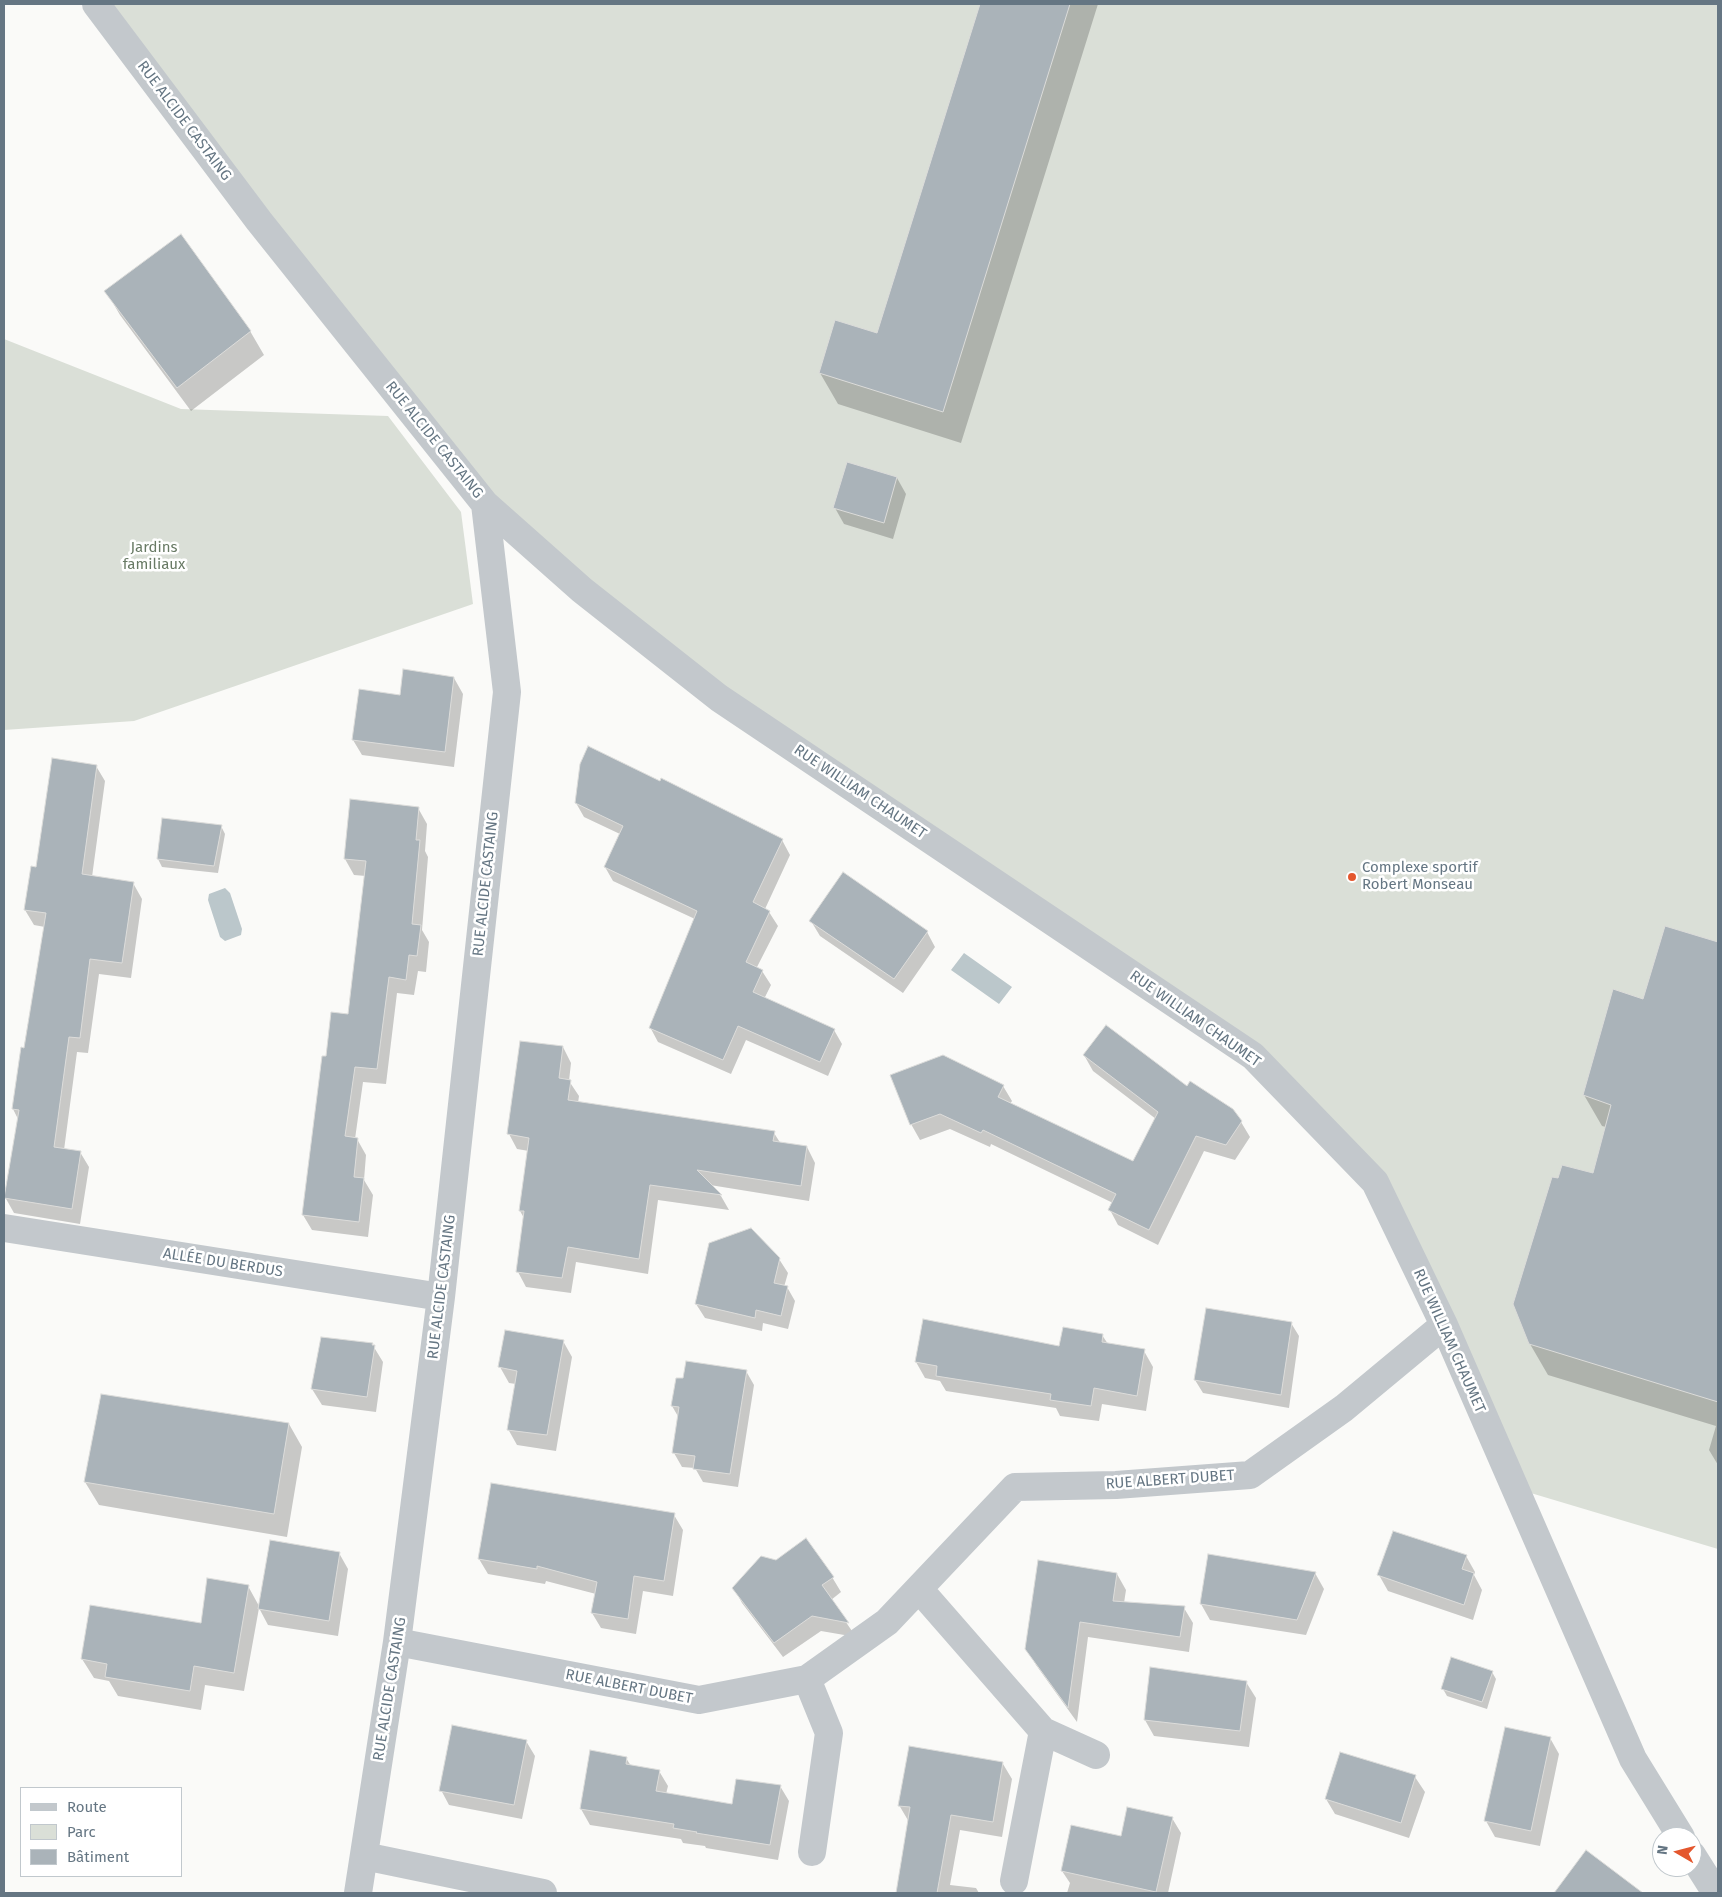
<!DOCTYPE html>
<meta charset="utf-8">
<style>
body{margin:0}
#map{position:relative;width:1722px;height:1897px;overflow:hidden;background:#fafaf8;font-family:"Fira Sans",sans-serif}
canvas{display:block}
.frame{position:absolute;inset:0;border:5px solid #657683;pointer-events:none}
.legend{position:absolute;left:20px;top:1787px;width:162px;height:90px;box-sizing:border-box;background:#fff;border:1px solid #c1c8cd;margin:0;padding:6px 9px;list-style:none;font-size:15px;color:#657683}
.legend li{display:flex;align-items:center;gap:10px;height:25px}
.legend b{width:25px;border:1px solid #c1c8cd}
.north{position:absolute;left:1652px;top:1827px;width:50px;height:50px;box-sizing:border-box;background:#fff;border:1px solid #c1c8cd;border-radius:50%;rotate:278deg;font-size:14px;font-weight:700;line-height:20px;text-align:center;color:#657683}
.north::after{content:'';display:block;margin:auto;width:18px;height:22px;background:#e4572e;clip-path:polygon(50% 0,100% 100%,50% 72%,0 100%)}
</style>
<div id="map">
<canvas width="1722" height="1897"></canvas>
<div class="frame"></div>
<ul class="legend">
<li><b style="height:6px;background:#c3c8cc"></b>Route</li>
<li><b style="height:14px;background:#dadfd7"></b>Parc</li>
<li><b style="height:14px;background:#aab3b9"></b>Bâtiment</li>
</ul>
<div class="north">N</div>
</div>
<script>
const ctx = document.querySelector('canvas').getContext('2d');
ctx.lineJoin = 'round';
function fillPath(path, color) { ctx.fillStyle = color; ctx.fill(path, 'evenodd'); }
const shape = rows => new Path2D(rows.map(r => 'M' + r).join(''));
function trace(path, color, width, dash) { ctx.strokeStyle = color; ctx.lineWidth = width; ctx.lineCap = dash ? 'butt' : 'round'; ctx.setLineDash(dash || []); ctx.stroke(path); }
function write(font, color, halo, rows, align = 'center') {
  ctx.font = font + ' "Fira Sans",sans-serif'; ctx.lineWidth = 5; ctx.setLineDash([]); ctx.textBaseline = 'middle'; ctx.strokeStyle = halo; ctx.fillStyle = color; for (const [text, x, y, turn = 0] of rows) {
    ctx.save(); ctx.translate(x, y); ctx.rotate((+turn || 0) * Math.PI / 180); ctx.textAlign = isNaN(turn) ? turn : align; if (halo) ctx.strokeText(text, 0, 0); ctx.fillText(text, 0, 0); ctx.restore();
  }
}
const green = shape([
 [96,4,1718,4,1718,1549,1514,1488,1375,1182,1253,1056,719,698,485,504],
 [4,339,181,409,388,416,461,512,473,604,134,721,4,730]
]);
const water = shape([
 [225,888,230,893,242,929,241,935,225,941,220,937,208,900,209,894],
 [964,953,1012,987,999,1004,951,970]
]);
const shadow = shape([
 [981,4,1098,4,961,443,838,404,820,373,878,335],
 [106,291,250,331,264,355,191,411,120,315],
 [897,478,906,494,893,539,844,524,835,508],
 [454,678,463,694,454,767,362,755,353,740,401,696],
 [96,766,105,781,92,877,133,883,142,899,131,978,99,974,88,1053,77,1052,64,1150,80,1152,89,1167,80,1224,14,1213,5,1197,18,1119,13,1109,45,927,34,925,25,910,37,869],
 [576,803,782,840,790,855,765,909,769,912,778,926,757,967,762,971,771,985,764,999,834,1030,842,1044,828,1076,746,1040,731,1074,658,1042,650,1027,695,919,613,881,605,867,620,834,584,817],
 [418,808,427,824,425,851,428,857,422,930,429,942,426,972,418,971,414,995,397,993,386,1084,363,1082,355,1139,357,1139,366,1155,364,1180,373,1195,368,1237,312,1230,303,1215,327,1057,350,1015,366,876,354,875,345,859],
 [221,826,225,834,218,873,162,867,158,859],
 [811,921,927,932,935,947,903,993,820,936],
 [1666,928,1718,943,1718,1465,1709,1450,1716,1426,1548,1375,1530,1344,1559,1180,1594,1174,1606,1127,1602,1126,1584,1095,1644,1000],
 [563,1047,571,1063,569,1081,579,1096,578,1103,774,1133,781,1144,807,1147,815,1163,809,1201,710,1185,721,1196,729,1210,658,1200,648,1274,576,1262,571,1293,526,1287,518,1272,524,1218,520,1211,529,1151,517,1149,509,1134],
 [1084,1055,1187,1087,1241,1122,1250,1137,1235,1160,1204,1151,1158,1245,1118,1225,1110,1210,1113,1203,991,1144,990,1147,950,1129,920,1140,911,1124,1003,1086,1012,1101,1010,1104,1133,1163,1156,1119,1093,1071],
 [779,1259,788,1273,784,1287,787,1287,795,1301,788,1329,763,1323,762,1331,705,1318,696,1304],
 [1291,1323,1299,1336,1289,1408,1203,1393,1195,1380],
 [1102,1335,1108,1344,1144,1351,1153,1367,1146,1411,1102,1404,1099,1421,1060,1416,1056,1408,946,1391,940,1381,925,1378,916,1362,1060,1348],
 [563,1341,572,1357,556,1451,517,1445,508,1429,516,1384,509,1383,500,1367],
 [372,1344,383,1362,376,1412,322,1405,312,1389],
 [746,1371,754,1385,738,1487,703,1482,695,1468,682,1467,674,1453,679,1418,672,1406],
 [289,1424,302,1447,287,1537,99,1505,85,1482],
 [674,1515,683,1530,673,1596,643,1591,636,1634,601,1628,592,1613,596,1594,546,1581,545,1584,488,1574,479,1559],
 [339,1553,348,1569,338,1636,268,1625,259,1608,244,1691,205,1685,201,1710,118,1696,109,1681,94,1678,82,1659,202,1625,248,1586,259,1606],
 [1466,1556,1475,1572,1474,1575,1482,1590,1473,1620,1388,1591,1379,1575],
 [1315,1573,1324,1589,1306,1635,1210,1620,1201,1604],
 [1117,1574,1126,1590,1124,1603,1184,1608,1193,1623,1189,1652,1088,1637,1077,1722,1036,1665,1027,1649],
 [832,1577,841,1592,831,1600,856,1637,821,1631,783,1657,742,1603,734,1588],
 [1151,1668,1246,1682,1256,1698,1249,1747,1154,1736,1145,1720],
 [1492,1672,1496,1679,1487,1709,1447,1696,1443,1689],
 [1550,1738,1559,1754,1540,1846,1495,1837,1486,1821],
 [526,1741,535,1756,522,1819,449,1805,441,1790],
 [626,1758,631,1766,659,1771,668,1786,666,1794,733,1805,780,1786,789,1801,778,1860,706,1848,705,1846,683,1843,681,1839,590,1825,581,1809],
 [1003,1764,1012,1779,1002,1837,960,1830,950,1885,976,1888,979,1893,898,1893,909,1822,899,1805],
 [1415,1777,1425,1792,1409,1838,1335,1814,1326,1799],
 [1172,1818,1181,1833,1168,1893,1067,1893,1070,1883,1062,1871,1122,1837],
 [1593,1858,1641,1893,1566,1893,1561,1885]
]);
const building = shape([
 [980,4,1070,4,943,412,819,373,835,320,877,333,980,4],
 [181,234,251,331,177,388,104,291,181,234],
 [847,462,897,477,884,523,833,508,847,462],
 [403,669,454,677,445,752,352,740,359,689,400,695,403,669],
 [588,746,660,781,661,778,783,839,753,902,770,911,746,962,763,970,753,992,835,1029,820,1062,738,1026,723,1060,649,1028,697,911,604,867,623,826,575,803,580,764,588,746],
 [52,758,97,765,82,874,134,882,122,963,90,959,80,1038,69,1037,54,1147,81,1151,72,1209,4,1198,19,1110,12,1109,21,1047,24,1048,46,913,24,910,31,866,36,867,52,758],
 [350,799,419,807,416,840,420,840,412,924,421,925,417,956,409,955,406,980,389,977,377,1069,355,1067,345,1136,358,1138,354,1177,364,1178,359,1222,302,1215,322,1056,326,1056,331,1012,348,1014,366,861,344,859,350,799],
 [162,818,222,825,214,866,157,859,162,818],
 [843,872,928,931,894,979,809,921,843,872],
 [1665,926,1718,942,1718,1402,1529,1344,1513,1304,1552,1177,1558,1178,1562,1165,1593,1173,1611,1105,1583,1095,1613,989,1643,999,1665,926],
 [1106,1025,1187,1086,1190,1081,1233,1109,1242,1121,1226,1145,1196,1136,1149,1230,1108,1210,1116,1194,983,1130,981,1133,940,1114,910,1125,890,1075,943,1055,1004,1085,998,1097,1133,1161,1158,1112,1083,1055,1106,1025],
 [520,1041,563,1046,559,1078,571,1080,568,1100,775,1131,773,1141,807,1146,801,1186,697,1170,722,1195,650,1185,639,1259,568,1247,562,1278,516,1272,524,1211,519,1211,529,1138,507,1134,520,1041],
 [751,1228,780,1258,774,1283,788,1286,781,1316,756,1310,755,1318,695,1304,709,1243,751,1228],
 [1206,1308,1292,1322,1281,1395,1194,1380,1206,1308],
 [923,1319,1059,1346,1063,1327,1103,1334,1102,1342,1145,1349,1137,1396,1094,1388,1091,1406,1050,1400,1051,1394,936,1376,937,1366,915,1362,923,1319],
 [505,1330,564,1340,547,1435,507,1430,517,1371,498,1367,505,1330],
 [321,1337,373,1343,372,1345,375,1345,367,1397,311,1389,321,1337],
 [686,1361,747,1370,730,1474,693,1469,695,1456,672,1453,679,1407,671,1406,676,1378,683,1378,686,1361],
 [101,1394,289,1423,274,1514,84,1482,101,1394],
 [491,1483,675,1513,664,1581,634,1576,628,1619,591,1613,597,1582,537,1566,537,1569,478,1559,491,1483],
 [1393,1531,1467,1555,1462,1569,1474,1573,1464,1605,1377,1575,1393,1531],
 [806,1538,834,1577,822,1585,849,1623,812,1616,774,1643,732,1588,761,1556,776,1560,806,1538],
 [270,1540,340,1552,329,1621,258,1609,270,1540],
 [1208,1554,1316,1572,1297,1620,1200,1604,1208,1554],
 [1038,1560,1117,1573,1113,1601,1185,1606,1180,1637,1080,1622,1068,1708,1025,1649,1038,1560],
 [207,1578,249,1585,234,1673,194,1666,190,1691,105,1677,107,1664,81,1659,90,1605,201,1623,207,1578],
 [1451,1657,1493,1671,1482,1702,1441,1689,1451,1657],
 [1150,1667,1247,1681,1240,1731,1144,1720,1150,1667],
 [452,1725,527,1740,514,1805,439,1791,452,1725],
 [1505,1727,1551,1737,1531,1831,1484,1821,1505,1727],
 [909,1746,1003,1762,993,1822,951,1815,937,1893,896,1893,910,1807,898,1806,909,1746],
 [590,1750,627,1757,626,1764,660,1770,656,1791,732,1804,736,1779,781,1785,770,1845,696,1833,697,1832,673,1828,674,1824,580,1809,590,1750],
 [1340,1752,1416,1775,1401,1823,1325,1799,1340,1752],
 [1127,1807,1173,1817,1156,1892,1061,1871,1071,1825,1121,1836,1127,1807],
 [1586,1850,1643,1893,1554,1893,1586,1850]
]);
const minor = shape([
 [96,4,259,221,485,504,507,692,441,1297,397,1642,358,1893],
 [485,504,582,590,719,698,1253,1056,1375,1182,1444,1325,1633,1759,1681,1837],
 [4,1228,441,1297],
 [919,1589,1043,1731,1014,1881],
 [397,1642,699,1700,807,1679,887,1622,1015,1487,1116,1485,1250,1475,1344,1408,1444,1325],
 [807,1679,829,1733,812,1852],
 [1043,1731,1096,1755],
 [1692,1855,1716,1893],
 [364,1856,543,1893]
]);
const markers = [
 [1352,877,5,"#e4572e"]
];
const streetNames = [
 ["RUE ALCIDE CASTAING",184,121,53],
 ["RUE ALCIDE CASTAING",434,440,51],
 ["RUE WILLIAM CHAUMET",860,792,34],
 ["RUE ALCIDE CASTAING",486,884,-84],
 ["RUE WILLIAM CHAUMET",1195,1019,35],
 ["ALLÉE DU BERDUS",223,1263,9],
 ["RUE ALCIDE CASTAING",442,1287,-83],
 ["RUE WILLIAM CHAUMET",1449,1341,66],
 ["RUE ALBERT DUBET",1170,1480,-4],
 ["RUE ALBERT DUBET",629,1687,11],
 ["RUE ALCIDE CASTAING",390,1689,-81]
];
const parkNames = [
 ["Jardins",154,548],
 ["familiaux",154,565]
];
const poiNames = [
 ["Complexe sportif",1362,868],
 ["Robert Monseau",1362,885]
];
fillPath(green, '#dadfd7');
fillPath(water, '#bbc7cb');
fillPath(shadow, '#0003');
fillPath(building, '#aab3b9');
trace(building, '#dcdcda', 1);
trace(minor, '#c3c8cc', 28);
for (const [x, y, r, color] of markers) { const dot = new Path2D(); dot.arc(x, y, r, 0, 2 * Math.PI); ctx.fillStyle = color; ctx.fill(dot); trace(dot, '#fff', 2); }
write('15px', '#657683', '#fff', streetNames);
write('15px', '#687a64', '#fff', parkNames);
write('15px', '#657683', '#fff', poiNames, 'left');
</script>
